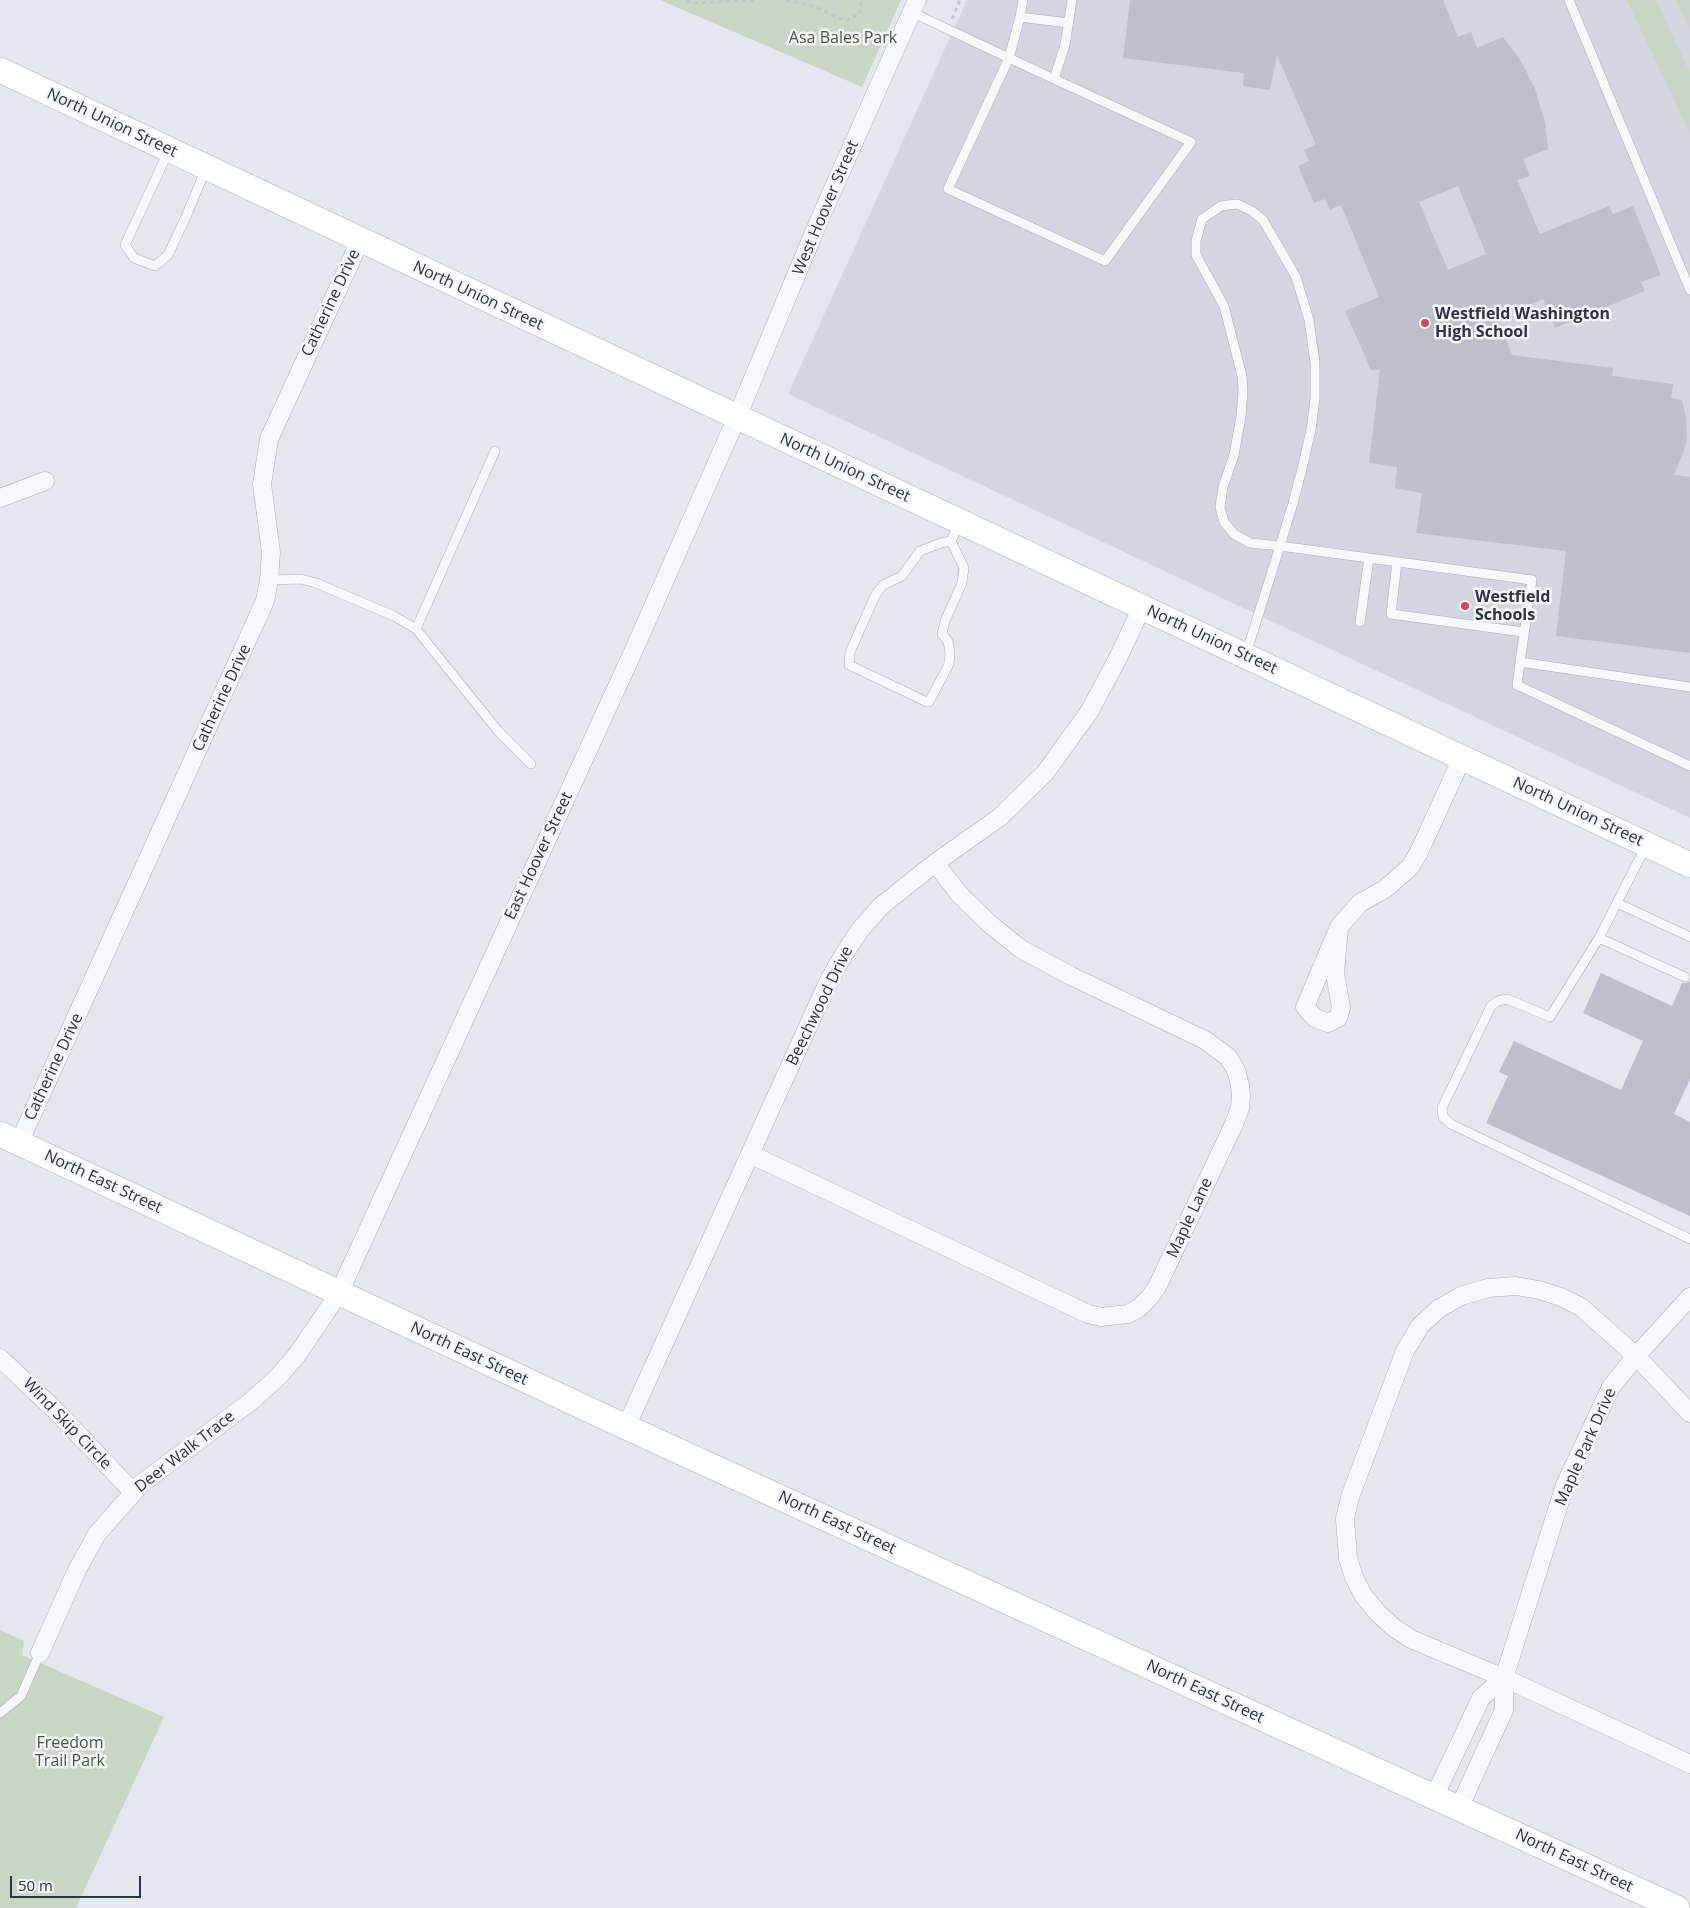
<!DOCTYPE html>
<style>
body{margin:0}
#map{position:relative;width:1690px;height:1908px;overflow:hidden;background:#e4e7ec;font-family:"Open Sans",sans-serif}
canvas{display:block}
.scale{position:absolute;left:10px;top:1876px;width:131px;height:22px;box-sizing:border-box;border:2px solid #2b3445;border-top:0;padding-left:6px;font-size:15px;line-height:18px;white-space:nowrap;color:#2b3445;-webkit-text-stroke:4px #f4f6f9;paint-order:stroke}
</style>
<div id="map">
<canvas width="1690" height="1908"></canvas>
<div class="scale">50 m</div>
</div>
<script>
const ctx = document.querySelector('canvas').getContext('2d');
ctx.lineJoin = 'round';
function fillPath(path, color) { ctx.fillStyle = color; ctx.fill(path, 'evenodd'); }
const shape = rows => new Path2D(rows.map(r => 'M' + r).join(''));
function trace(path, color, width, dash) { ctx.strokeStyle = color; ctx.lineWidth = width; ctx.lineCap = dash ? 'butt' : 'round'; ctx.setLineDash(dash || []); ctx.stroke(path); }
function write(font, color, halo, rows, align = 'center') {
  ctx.font = font + ' "Open Sans",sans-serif'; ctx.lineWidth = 5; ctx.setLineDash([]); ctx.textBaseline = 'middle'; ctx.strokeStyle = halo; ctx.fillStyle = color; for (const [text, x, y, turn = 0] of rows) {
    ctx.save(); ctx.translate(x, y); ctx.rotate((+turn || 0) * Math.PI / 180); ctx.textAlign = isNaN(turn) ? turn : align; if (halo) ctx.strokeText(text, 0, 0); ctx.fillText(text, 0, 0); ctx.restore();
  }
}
const built = shape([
 [967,0,1690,0,1690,818,788,394]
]);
const green = shape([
 [660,0,901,0,862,87],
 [1627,0,1656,0,1690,73,1690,134],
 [1676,0,1690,0,1690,30],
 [0,1630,24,1641,22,1655,164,1717,76,1908,0,1908]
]);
const building = shape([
 [1130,0,1443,0,1458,37,1471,32,1477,48,1503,37,1521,61,1535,89,1545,122,1548,149,1523,159,1530,176,1517,180,1540,234,1609,206,1613,214,1633,206,1661,275,1641,282,1645,291,1555,328,1543,299,1497,318,1512,355,1613,368,1612,376,1673,384,1671,398,1682,400,1686,418,1687,438,1685,448,1674,475,1690,477,1690,653,1556,636,1566,551,1416,533,1422,493,1395,488,1397,467,1369,463,1380,370,1371,370,1345,311,1379,297,1341,205,1330,210,1325,199,1314,203,1298,166,1309,161,1304,150,1316,145,1277,55,1270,90,1243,86,1244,73,1123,58],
 [1458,186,1486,254,1448,270,1419,202],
 [1601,973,1672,1006,1682,983,1686,983,1690,981,1690,1079,1674,1114,1690,1122,1690,1216,1486,1123,1508,1076,1499,1072,1514,1041,1621,1090,1643,1041,1583,1013]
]);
const path = shape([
 [687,0,691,3,757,0],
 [786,0,816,7,845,21,860,14,861,0],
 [952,19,960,0]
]);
const lane = shape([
 [1023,0,1020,17,1068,23],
 [1569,0,1690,290],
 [911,12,1009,58,1054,79,1191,142,1105,261,948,189,1009,58,1020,17],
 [1054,79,1065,45,1072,0],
 [169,150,125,245,134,258,155,266,168,255,185,219,206,169],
 [951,541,941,543,920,551,902,576,883,585,876,594,850,652,849,665,927,702,929,702,949,664,950,653,948,641,942,634,945,621,962,583,964,568,951,541,960,522],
 [1397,562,1391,614,1523,632],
 [269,580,301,579,316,583,394,616,416,629,498,731,531,764],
 [1360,622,1369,558],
 [416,629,495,451],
 [1246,654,1280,546,1293,503,1302,469,1311,430,1315,399,1315,363,1309,320,1296,277,1263,220,1252,211,1237,204,1221,206,1202,219,1196,241,1196,255,1224,306,1242,376,1243,391,1241,416,1234,455,1223,487,1220,507,1224,522,1234,534,1250,543,1280,546,1532,580,1520,662,1690,687],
 [1520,662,1517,685,1690,766],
 [1646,846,1599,938,1550,1017,1507,999,1498,1001,1491,1006,1442,1108,1443,1117,1451,1124,1690,1239],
 [1617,903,1690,937],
 [1599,938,1685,977],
 [0,1713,21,1696,40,1653]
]);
const street = shape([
 [0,498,45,481],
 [1339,927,1335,973,1341,1008,1338,1018,1328,1023,1315,1018,1305,1007,1339,927,1360,903,1385,889,1410,867,1419,852,1462,758],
 [19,1143,265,601,269,580,271,552,262,484,269,439,360,241],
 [750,1154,1088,1314,1101,1317,1128,1314,1139,1308,1149,1298,1157,1287,1234,1124,1240,1108,1241,1096,1240,1085,1236,1070,1228,1057,1205,1040,1071,976,1021,949,991,925,960,895,935,863],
 [0,1358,58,1413,133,1492],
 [1690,1413,1636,1356,1581,1307,1561,1297,1539,1290,1516,1286,1488,1288,1461,1296,1438,1309,1420,1326,1405,1351,1350,1497,1345,1519,1348,1558,1354,1577,1363,1595,1377,1612,1393,1627,1411,1639,1504,1678,1690,1764],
 [626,1427,830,978,846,951,860,930,880,907,935,863,1000,817,1045,773,1089,712,1117,660,1142,607],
 [40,1653,77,1570,97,1534,141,1484,250,1402,277,1378,297,1355,339,1293,633,652,737,417,818,223,917,0],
 [1434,1797,1481,1698,1504,1678],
 [1459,1808,1504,1710,1504,1678,1565,1485,1611,1387,1636,1356,1690,1297]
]);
const secondary = shape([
 [0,70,1690,865],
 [0,1134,626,1427,1677,1908]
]);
const markers = [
 [1425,323,5,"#d1495b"],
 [1465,606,5,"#d1495b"]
];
const parkNames = [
 ["Asa Bales Park",843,38],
 ["Freedom",70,1743],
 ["Trail Park",70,1761]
];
const streetNames = [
 ["North Union Street",112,123,25],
 ["West Hoover Street",826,208,-67],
 ["North Union Street",478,296,25],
 ["Catherine Drive",331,303,-65],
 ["North Union Street",845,468,25],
 ["North Union Street",1212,640,25],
 ["Catherine Drive",222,698,-65],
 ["North Union Street",1578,812,25],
 ["East Hoover Street",539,856,-65],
 ["Beechwood Drive",820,1006,-64],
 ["Catherine Drive",54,1067,-65],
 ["North East Street",103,1182,25],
 ["Maple Lane",1190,1218,-65],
 ["North East Street",469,1354,25],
 ["Wind Skip Circle",67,1424,46],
 ["Maple Park Drive",1586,1447,-66],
 ["Deer Walk Trace",185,1452,-38],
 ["North East Street",837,1523,25],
 ["North East Street",1205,1692,25],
 ["North East Street",1574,1861,25]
];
const poiNames = [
 ["Westfield Washington",1435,314],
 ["High School",1435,332],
 ["Westfield",1475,597],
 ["Schools",1475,615]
];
fillPath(built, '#d2d6de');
fillPath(green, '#c9d6c5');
fillPath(building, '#bbc0ca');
trace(lane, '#a9aeb7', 10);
trace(street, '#a9aeb7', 19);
trace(secondary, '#a9aeb7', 26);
trace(path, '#c2c5cb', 3, [4, 4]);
trace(lane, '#f7f8fa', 9);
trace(street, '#f7f8fa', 18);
trace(secondary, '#fff', 25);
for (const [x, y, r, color] of markers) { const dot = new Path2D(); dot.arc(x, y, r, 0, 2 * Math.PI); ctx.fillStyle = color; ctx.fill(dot); trace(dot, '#f4f6f9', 2); }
write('16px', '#3f6138', '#f4f6f9', parkNames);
write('16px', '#2b3445', '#f4f6f9', streetNames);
write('bold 16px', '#2b3445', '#f4f6f9', poiNames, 'left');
</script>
